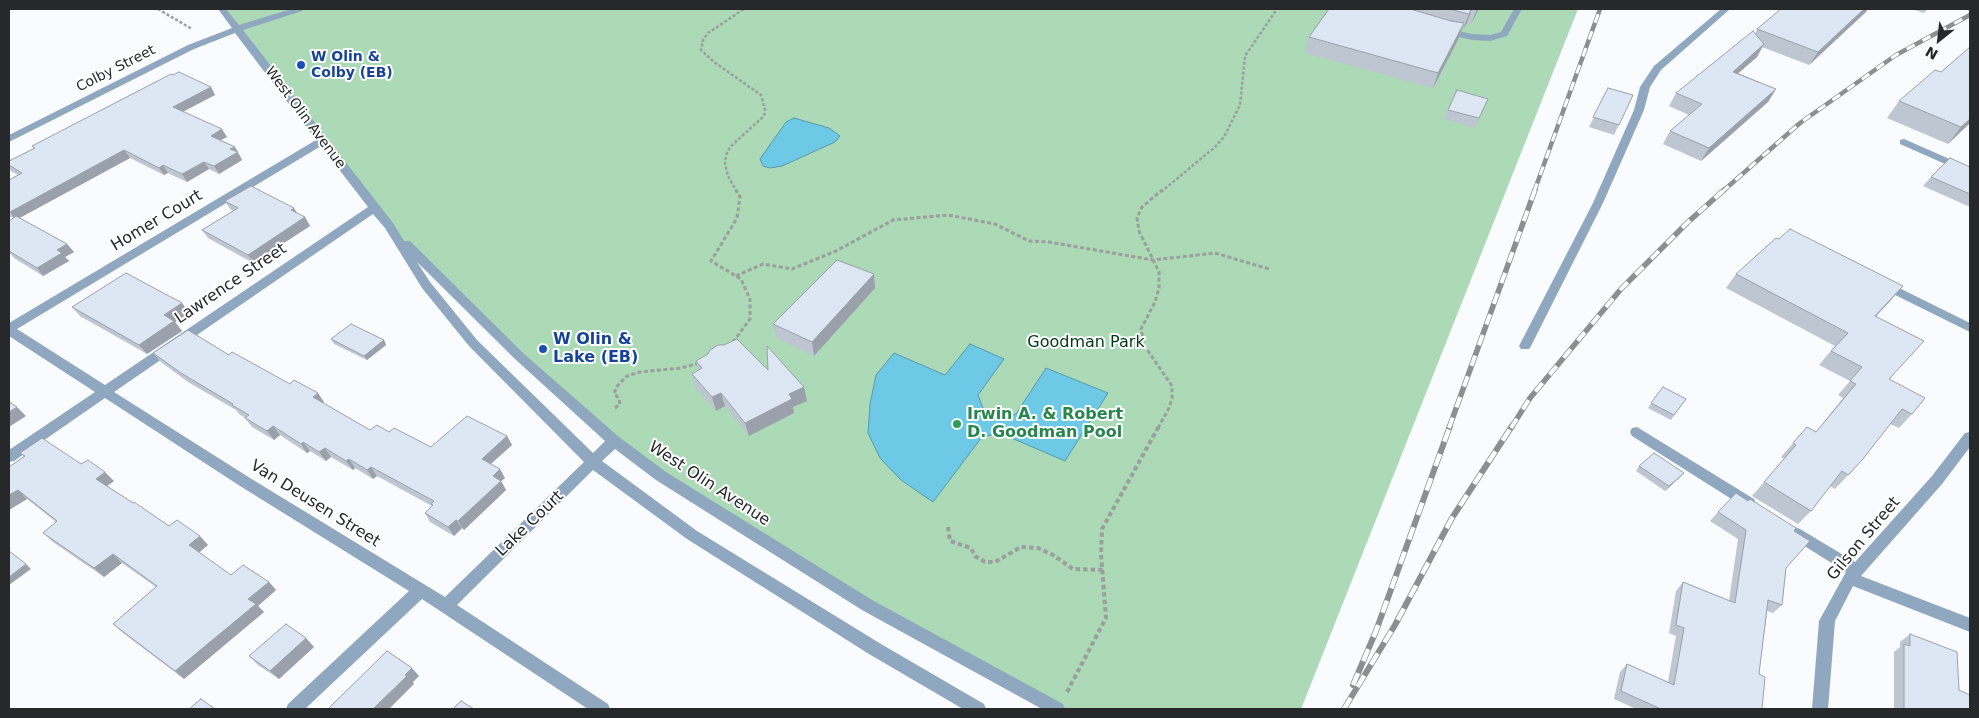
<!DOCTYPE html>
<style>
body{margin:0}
#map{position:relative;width:1979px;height:718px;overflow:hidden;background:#f9fbfe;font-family:"DejaVu Sans",sans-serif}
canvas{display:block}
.frame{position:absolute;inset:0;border:10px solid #272829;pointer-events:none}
.north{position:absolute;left:1914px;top:15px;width:50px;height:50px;-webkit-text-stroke:4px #fff;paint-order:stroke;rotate:209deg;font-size:14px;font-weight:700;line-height:20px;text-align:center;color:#272829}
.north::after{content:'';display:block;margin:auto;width:18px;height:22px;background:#272829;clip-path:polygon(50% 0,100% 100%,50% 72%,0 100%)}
</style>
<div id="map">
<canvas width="1979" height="718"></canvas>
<div class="frame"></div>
<div class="north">N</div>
</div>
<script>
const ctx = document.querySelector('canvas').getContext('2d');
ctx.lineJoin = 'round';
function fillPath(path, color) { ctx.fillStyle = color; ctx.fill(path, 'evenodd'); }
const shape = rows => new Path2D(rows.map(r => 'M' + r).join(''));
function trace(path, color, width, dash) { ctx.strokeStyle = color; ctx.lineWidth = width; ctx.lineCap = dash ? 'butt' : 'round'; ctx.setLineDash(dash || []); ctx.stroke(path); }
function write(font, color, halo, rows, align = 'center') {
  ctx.font = font + ' "DejaVu Sans",sans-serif'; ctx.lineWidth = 4; ctx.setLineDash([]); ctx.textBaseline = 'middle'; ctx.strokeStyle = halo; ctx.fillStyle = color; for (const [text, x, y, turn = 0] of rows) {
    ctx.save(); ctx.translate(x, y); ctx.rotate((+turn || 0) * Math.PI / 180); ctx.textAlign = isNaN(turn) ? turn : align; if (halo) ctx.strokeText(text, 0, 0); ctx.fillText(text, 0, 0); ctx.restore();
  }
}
const green = shape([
 [222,9,1578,9,1301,709,1057,709,867,605,661,476,519,356,389,226]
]);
const water = shape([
 [794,118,829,128,840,136,835,142,782,166,770,168,763,166,760,159,786,122,794,118],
 [970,344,1004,359,978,395,983,408,1002,417,1016,414,1046,368,1108,393,1065,461,1000,433,982,437,933,502,901,480,880,458,868,433,870,404,876,375,894,353,945,375,970,344]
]);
const pathFar2 = shape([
 [158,9,192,29],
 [737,192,728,176,725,164,726,155,730,147,764,116,765,109,761,95,714,62,701,50,703,40,708,33,744,9],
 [1161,192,1215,147,1224,137,1240,105,1245,56,1277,9]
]);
const pathFar1 = shape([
 [736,276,763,264,792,269,836,251,893,220,948,215,995,224,1029,241,1049,242,1153,260,1215,253,1269,269],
 [733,342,750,319,750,299,741,279,711,261,737,218,740,197,736,190],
 [615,408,620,404,619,399,614,393,618,385,627,376,640,372,681,368,700,363],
 [1158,428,1169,408,1172,398,1172,386,1144,345,1141,329,1155,302,1159,288,1159,272,1139,231,1137,218,1142,207,1162,190]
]);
const path = shape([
 [948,527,950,541,971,548,975,556,985,562,995,562,1021,547,1038,548,1053,555,1073,569,1103,570],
 [1067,692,1106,618,1101,554,1102,529,1159,426]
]);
const minor = shape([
 [218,9,226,9,239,25,291,9,303,9,302,11,243,30,393,223,404,241,410,241,523,353,619,437,666,472,872,600,1063,704,1065,709,1042,709,862,610,656,480,615,449,602,461,697,531,881,644,984,704,986,709,963,709,869,654,687,539,593,470,457,605,608,704,610,709,588,709,422,599,305,709,286,709,288,704,409,591,240,486,105,398,14,461,9,462,9,450,95,392,9,336,9,323,316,140,235,33,194,49,9,142,9,135,188,45,232,28,218,9],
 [321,146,368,207,105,385,17,329,321,146],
 [373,214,385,228,422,288,469,346,584,462,445,597,250,478,114,392,373,214],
 [417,262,515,359,605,441,593,453,477,340,430,282,417,262],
 [1514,9,1522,9,1507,36,1490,41,1472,40,1441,33,1439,31,1444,28,1472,34,1490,35,1501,32,1514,9],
 [1721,9,1730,9,1661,70,1650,87,1644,110,1603,203,1531,346,1529,349,1521,349,1519,346,1593,203,1634,110,1640,87,1654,66,1721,9],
 [1904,139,1970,168,1970,175,1900,144,1900,140,1904,139],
 [1883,280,1970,323,1970,332,1879,287,1877,284,1883,280],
 [1637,427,1754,499,1756,503,1754,507,1749,509,1744,507,1632,436,1630,432,1632,428,1637,427],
 [1970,432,1970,447,1942,484,1861,576,1970,618,1970,632,1853,586,1835,621,1828,709,1812,709,1819,621,1846,572,1790,537,1788,533,1790,529,1795,527,1800,529,1855,562,1932,476,1965,433,1970,432]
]);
const railFar2 = shape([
 [1534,192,1600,9],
 [1722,192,1800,123,1896,55,1970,15]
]);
const railFar1 = shape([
 [1449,428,1535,190],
 [1511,428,1530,398,1621,289,1688,222,1724,190]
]);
const rail = shape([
 [1353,685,1376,631,1450,426],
 [1344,709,1395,625,1452,518,1512,426]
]);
const wall = shape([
 [1329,9,1479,9,1471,24,1467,23,1463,29,1462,29,1459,38,1433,88,1305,53,1309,37],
 [1911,9,1928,9,1924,13],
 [1866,12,1809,65,1762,47,1757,57,1738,73,1776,89,1768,102,1701,161,1663,144,1670,131,1689,115,1669,106,1676,93,1755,34,1757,29],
 [1970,47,1970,123,1948,144,1887,118,1899,101,1941,72],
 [211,87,215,95,183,112,227,137,220,140,235,147,242,160,219,174,209,169,187,182,168,173,164,175,130,158,19,218,67,244,74,252,65,257,69,261,43,276,14,258,9,252,9,221,13,218,9,216,9,180,18,175,11,171,9,168,9,161,34,148,32,146],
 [1608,88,1633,95,1614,135,1589,127],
 [1484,108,1475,128,1444,119,1448,110],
 [1970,167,1970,207,1923,186,1931,177],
 [225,201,298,214,305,217,310,226,253,263,208,238,202,230,233,211,230,209],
 [874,274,875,288,814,356,776,338,773,324],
 [1736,274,1903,286,1891,300,1876,316,1889,379,1912,414,1899,428,1890,424,1862,460,1835,489,1830,486,1811,511,1798,524,1752,496,1784,459,1781,457,1807,427,1816,432,1843,398,1838,395,1850,381,1819,365,1835,346,1726,288],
 [182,303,189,313,175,322,182,331,147,354,80,316,72,307],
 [331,339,384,340,386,345,367,360,334,344],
 [153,353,229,355,324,402,323,403,370,430,389,432,431,447,507,436,512,445,491,464,505,478,501,481,506,490,464,530,462,528,454,536,430,522,425,513,432,506,377,476,373,479,355,468,353,470,331,457,326,461,310,451,307,453,280,435,274,440,252,427,245,418,239,414,236,410,188,382,161,362],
 [696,361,768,370,804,387,807,401,793,407,794,413,749,436,725,406,716,411,696,388,692,374,698,370],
 [1663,387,1686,399,1671,420,1648,408],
 [20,453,81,464,114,481,107,486,169,526,208,545,199,553,231,575,269,582,276,590,258,606,264,612,184,679,123,633,113,624,156,587,122,563,104,577,53,542,43,533,56,522,27,499,9,510,9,467,24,456],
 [1639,466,1684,473,1680,477,1665,491,1636,471],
 [1718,512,1794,531,1786,568,1782,605,1773,613,1767,611,1759,674,1762,709,1636,709,1614,699,1620,672,1627,664,1668,682,1676,636,1669,633,1676,591,1683,582,1729,601,1738,539,1710,521],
 [1910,634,1959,690,1970,709,1894,709,1894,652,1900,647,1900,642],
 [314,647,279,679,258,665,249,656]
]);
const shadedWall = shape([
 [1472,9,1467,23,1463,29,1469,14],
 [1477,9,1479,9,1471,24],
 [1864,9,1868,9,1866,12,1809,65,1818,52],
 [1464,23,1459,38,1433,88,1438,73],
 [1764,44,1757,57,1726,84,1733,72],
 [211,87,215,95,178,114,173,107],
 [1776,89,1768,102,1701,161,1709,148],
 [1970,119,1970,123,1948,144,1961,127],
 [222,129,227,137,215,143,211,136],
 [235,147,242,160,219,174,214,166,230,149],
 [124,150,130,158,16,220,10,212],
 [204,162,209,169,187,182,182,174],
 [163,165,168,173,164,175,159,168],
 [294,208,299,216,291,210],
 [305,217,310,226,253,263,248,255],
 [67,244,74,252,65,257,69,261,43,276,37,268,57,250],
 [874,274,875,288,814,356,812,342],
 [1903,286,1891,300,1863,330,1875,316],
 [182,303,189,313,175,322,182,331,147,354,139,345,164,315],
 [384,340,386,345,367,360,364,356],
 [804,387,807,401,793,407,794,413,749,436,745,423,789,394],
 [318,393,324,402,319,406,313,397],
 [721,393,725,406,716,411,712,397],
 [17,407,26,416,9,427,9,412],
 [273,426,280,435,274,440,267,431],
 [507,436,512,445,486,468,482,459],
 [303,442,310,451,307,453,301,444],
 [325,448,331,457,326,461,319,452],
 [349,459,355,468,353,470,346,461],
 [371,467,377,476,373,479,367,470],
 [500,469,505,478,501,481,506,490,464,530,458,521,493,476],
 [105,472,114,481,104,488,96,479],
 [1684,473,1680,477,1665,491,1669,486],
 [18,490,27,499,9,510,9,495],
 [456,520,462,528,454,536,448,527],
 [200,536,208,545,197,554,189,545],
 [113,554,122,563,104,577,94,568],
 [26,564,31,569,9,585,9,577],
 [269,582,276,590,258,606,264,612,184,679,175,671,248,599],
 [306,638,314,647,279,679,270,671],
 [412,668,419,676,413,682,414,684,389,709,373,709]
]);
const building = shape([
 [1329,9,1410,9,1451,21,1464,23,1438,73,1309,37,1329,9],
 [1449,9,1471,9,1469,14,1449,9],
 [1781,9,1864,9,1818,52,1757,29,1781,9],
 [1753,31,1764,44,1733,72,1776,89,1709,148,1670,131,1702,104,1676,93,1753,31],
 [1970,47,1970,119,1961,127,1899,101,1935,70,1941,72,1970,47],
 [179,72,211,87,173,107,222,129,211,136,235,147,230,149,238,152,214,166,204,162,182,174,163,165,159,168,124,150,10,212,9,212,9,180,22,173,9,165,9,161,35,148,32,146,171,74,173,75,179,72],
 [1608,88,1633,95,1619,125,1593,117,1608,88],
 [1457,90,1488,99,1479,118,1448,110,1457,90],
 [1950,158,1970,167,1970,194,1931,177,1950,158],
 [251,186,294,208,291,210,305,217,248,255,202,230,238,208,225,201,251,186],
 [16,216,67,244,57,250,62,253,37,268,9,251,9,249,10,249,9,248,9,221,16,216],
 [1790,229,1903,286,1875,316,1924,341,1889,379,1925,398,1912,414,1902,409,1862,460,1848,475,1842,471,1811,511,1764,482,1796,445,1793,443,1807,427,1816,432,1856,384,1850,381,1862,367,1831,351,1848,333,1736,274,1776,238,1779,239,1790,229],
 [837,260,874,274,812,342,773,324,837,260],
 [126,273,182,303,164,315,174,321,139,345,72,307,126,273],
 [351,324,384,340,364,356,331,339,351,324],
 [188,330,229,355,232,352,290,384,294,380,318,393,313,397,370,430,377,425,389,432,394,428,431,447,467,416,507,436,482,459,500,469,493,476,501,481,458,521,456,520,448,527,425,513,433,505,431,504,434,501,371,467,367,470,349,459,346,461,325,448,319,452,303,442,301,444,273,426,267,431,245,418,249,415,232,405,233,404,181,373,153,353,188,330],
 [737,339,768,370,767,346,804,387,789,394,792,399,745,423,721,393,712,397,692,374,702,368,696,361,708,354,710,350,718,345,724,345,737,339],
 [1663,387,1686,399,1674,415,1651,403,1663,387],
 [9,402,17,407,9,412,9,402],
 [42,438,81,464,88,460,105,472,96,479,133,503,134,502,169,526,177,520,200,536,189,545,231,575,243,565,269,582,248,599,256,604,175,671,113,624,157,586,113,554,94,568,43,533,57,521,18,490,9,495,9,467,25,456,20,453,42,438],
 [1654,453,1684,473,1669,486,1639,466,1654,453],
 [1736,493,1748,501,1750,499,1796,528,1794,531,1810,541,1786,568,1782,605,1768,600,1759,674,1765,677,1762,709,1661,709,1621,691,1627,664,1674,685,1684,628,1676,625,1683,582,1735,603,1746,530,1718,512,1736,493],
 [9,551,26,564,9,577,9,551],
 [286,624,306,638,270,671,249,656,286,624],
 [1910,634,1957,652,1959,690,1970,695,1970,709,1904,709,1904,644,1910,646,1910,634],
 [387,651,412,668,405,675,407,676,373,709,328,709,387,651],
 [201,699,215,709,189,709,201,699],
 [461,701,474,709,453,709,461,701]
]);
const markers = [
 [301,65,5,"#1a4fb4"],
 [543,349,5,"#1a4fb4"],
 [957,424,5,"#2e9e5b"]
];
const farTransitnames = [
 ["W Olin &",311,57],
 ["Colby (EB)",311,73]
];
const farStreetnames = [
 ["Colby Street",116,69,-27],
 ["West Olin Avenue",305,118,53]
];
const streetNames = [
 ["Homer Court",157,221,-31],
 ["Lawrence Street",231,284,-34],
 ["West Olin Avenue",709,484,33],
 ["Van Deusen Street",315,504,32],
 ["Lake Court",530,524,-44],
 ["Gilson Street",1864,539,-50]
];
const transitNames = [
 ["W Olin &",553,340],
 ["Lake (EB)",553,358]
];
const parkNames = [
 ["Goodman Park",1086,343]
];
const leisureNames = [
 ["Irwin A. & Robert",967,415],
 ["D. Goodman Pool",967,433]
];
fillPath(green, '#acd9b6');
fillPath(water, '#6ec9e6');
trace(water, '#5999ad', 1);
trace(pathFar2, '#9c9ea0', 2.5, [3, 2]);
trace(pathFar1, '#9c9ea0', 3, [4, 2.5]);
trace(path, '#9c9ea0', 4, [4.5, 3]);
fillPath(minor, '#8fa7bf');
trace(railFar2, '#8d8e90', 4.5);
trace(railFar1, '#8d8e90', 5.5);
trace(rail, '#8d8e90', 6);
trace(railFar2, '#fff', 3, [9]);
trace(railFar1, '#fff', 4, [11]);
trace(rail, '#fff', 4.5, [13]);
fillPath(wall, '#bec6d1');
fillPath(shadedWall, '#9ba1aa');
fillPath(building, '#dde6f3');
trace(building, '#9ba1aa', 1);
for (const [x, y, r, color] of markers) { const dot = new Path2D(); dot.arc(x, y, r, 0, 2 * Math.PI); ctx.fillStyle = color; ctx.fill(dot); trace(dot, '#fff', 2); }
write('bold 14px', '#164399', '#fff', farTransitnames, 'left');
write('14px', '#272829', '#fff', farStreetnames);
write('16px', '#272829', '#fff', streetNames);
write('bold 16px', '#164399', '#fff', transitNames, 'left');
write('16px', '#013516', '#fff', parkNames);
write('bold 16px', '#27864d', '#fff', leisureNames, 'left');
</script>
